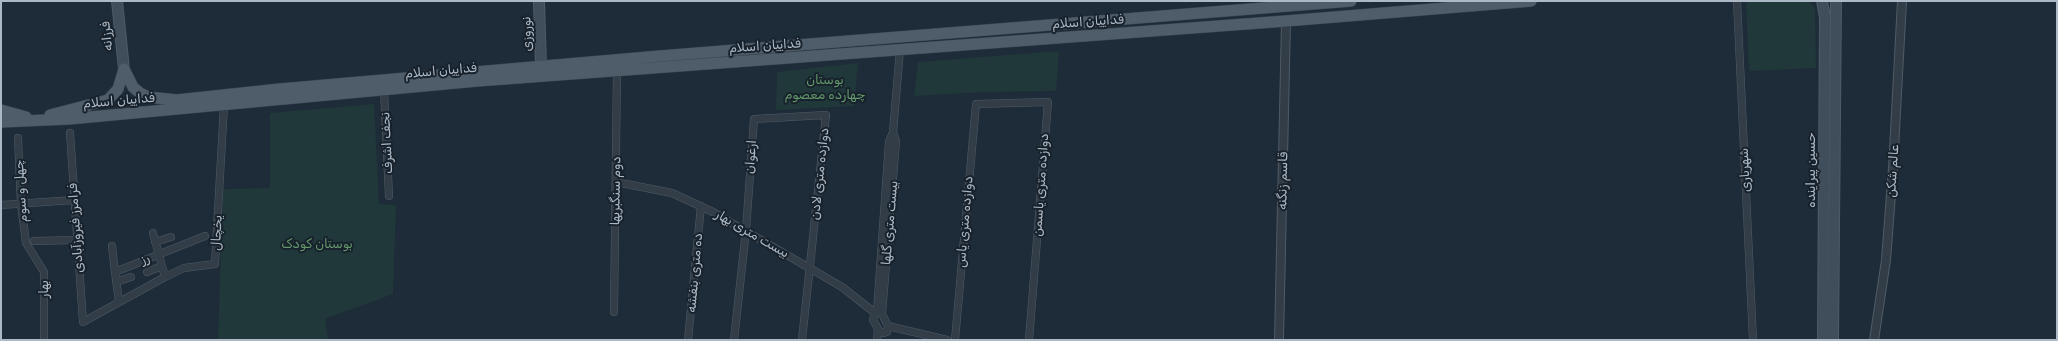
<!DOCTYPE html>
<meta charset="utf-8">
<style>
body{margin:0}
#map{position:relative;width:2058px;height:341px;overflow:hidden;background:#1e2b38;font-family:Rubik,sans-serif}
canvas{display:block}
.frame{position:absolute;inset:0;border:2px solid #acb8c5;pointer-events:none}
</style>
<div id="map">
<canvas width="2058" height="341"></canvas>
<div class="frame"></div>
</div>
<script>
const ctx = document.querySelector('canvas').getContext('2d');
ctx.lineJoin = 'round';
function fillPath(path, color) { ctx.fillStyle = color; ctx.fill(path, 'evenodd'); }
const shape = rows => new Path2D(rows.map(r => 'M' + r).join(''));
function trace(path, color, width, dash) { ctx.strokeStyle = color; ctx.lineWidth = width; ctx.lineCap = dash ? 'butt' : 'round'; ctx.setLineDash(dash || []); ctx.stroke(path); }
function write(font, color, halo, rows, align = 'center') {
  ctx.font = font + ' Rubik,"Noto Sans Arabic",sans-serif'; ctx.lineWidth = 4; ctx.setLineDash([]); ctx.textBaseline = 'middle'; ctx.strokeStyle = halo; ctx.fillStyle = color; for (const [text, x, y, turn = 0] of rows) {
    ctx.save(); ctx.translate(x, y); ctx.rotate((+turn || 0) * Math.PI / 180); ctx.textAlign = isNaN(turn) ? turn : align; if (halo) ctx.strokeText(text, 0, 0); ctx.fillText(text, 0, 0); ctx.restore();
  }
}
const green = shape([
 [1746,1,1809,1,1815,8,1816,68,1749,71],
 [1059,51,1056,91,984,92,914,96,918,62],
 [858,63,854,106,776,110,777,72],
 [374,104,379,204,396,205,393,294,325,319,328,340,218,340,223,189,270,188,270,113]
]);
const minor = shape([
 [1737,1,1753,340],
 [384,90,389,196],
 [70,133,83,322,165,277,184,268,215,264,224,105],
 [18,138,21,204,26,243,44,272,44,340],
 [616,182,672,193,713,212,842,287,875,313],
 [1,205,74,200],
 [153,233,165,277],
 [34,241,77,240],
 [155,242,171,237],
 [112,246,115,272],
 [147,272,162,266],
 [116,282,131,277],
 [119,302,115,272,205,236],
 [614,312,617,71],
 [877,312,889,142,893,132,900,50],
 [878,312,882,314,888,326,887,332,884,333,880,332,873,320,875,313,878,312],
 [882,314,896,141,893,132],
 [888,326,947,340],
 [688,340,701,206],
 [734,340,746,230,754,119,826,115,802,340],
 [877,340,878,329],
 [955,340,976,104,1048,102,1029,340]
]);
const tertiary = shape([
 [1279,340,1286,21],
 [1874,340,1886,260,1893,168,1902,1]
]);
const secondary = shape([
 [117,1,124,69],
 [539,1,541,66],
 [1822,1,1825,18,1823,340],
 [1833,340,1836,1]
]);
const primary = shape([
 [124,69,133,87,140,93,148,97,177,100,280,89,660,56,1351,1],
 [1,110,26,117],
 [50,115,108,100,118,89,124,69],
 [1,122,69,119,477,81,1286,21,1531,1]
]);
const streetNames = [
 ["فداییان اسلام",1088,22,-4],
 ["نوروزی",527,34,-92],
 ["فرزانه",107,36,-96],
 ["فداییان اسلام",765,46,-4],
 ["فداییان اسلام",441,71,-5],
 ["فداییان اسلام",119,101,-5],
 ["نجف اشرف",387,143,-93],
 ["ارغوان",751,157,-86],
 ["شهریاری",1745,170,-93],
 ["حسین پیراینده",1811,170,-90],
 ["عالم شکن",1893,171,-86],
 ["دوازده متری لادن",820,174,-84],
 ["قاسم زنگنه",1283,181,-89],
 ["دوازده متری یاسمن",1041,185,-86],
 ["چهل و سوم",21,191,-94],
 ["دوم سنگبریها",616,191,-89],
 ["دوازده متری یاس",965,222,-85],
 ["بیست متری گلها",890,223,-85],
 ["فرامرز فیروزآبادی",76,228,-94],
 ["یخچال",217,233,-87],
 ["بیست متری بهار",752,234,30],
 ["رز",145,259,-22],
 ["ده متری بنفشه",695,273,-85],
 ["بهار",44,289,-90]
];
const parkNames = [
 ["بوستان",825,80],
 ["چهارده معصوم",825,95],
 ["بوستان کودک",317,244]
];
fillPath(green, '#203839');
trace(minor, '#4f5b66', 8);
trace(tertiary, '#4f5b66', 10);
trace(secondary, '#4f5b66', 12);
trace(primary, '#3b4652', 12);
trace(minor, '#323d48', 7);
trace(tertiary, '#323d48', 8);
trace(secondary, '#404d5b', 10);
trace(primary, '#4f5c69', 11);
write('13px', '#acb8c5', '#18222c', streetNames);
write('13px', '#629769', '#18222c', parkNames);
</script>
